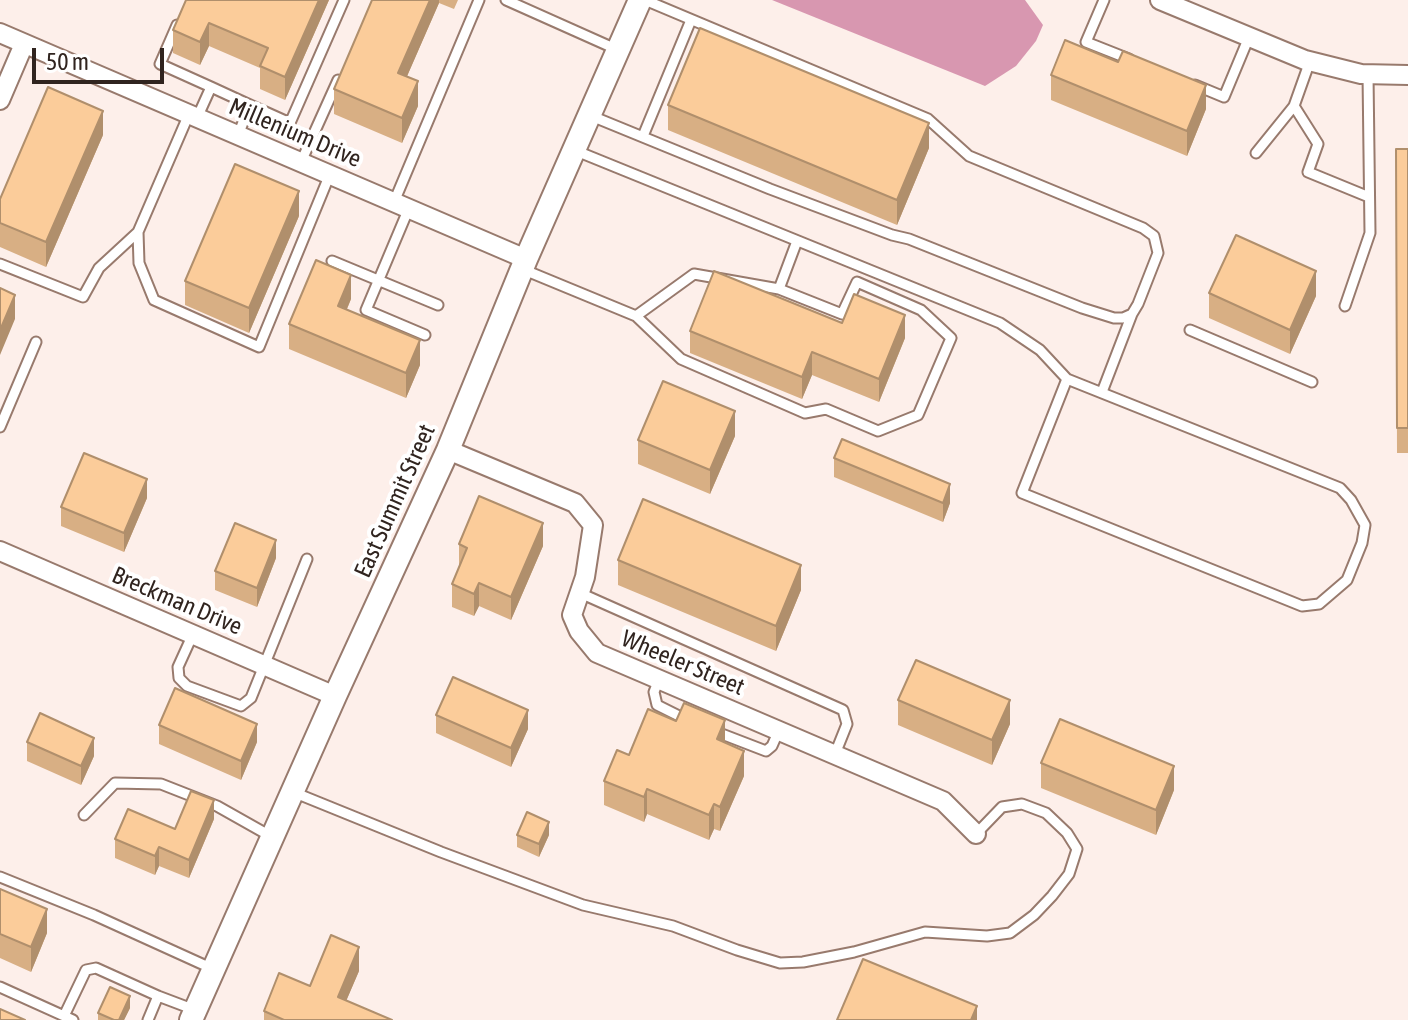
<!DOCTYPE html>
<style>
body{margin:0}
#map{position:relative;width:1408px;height:1020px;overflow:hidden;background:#fdefea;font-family:"Asap Condensed",sans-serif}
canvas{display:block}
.scale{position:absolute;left:32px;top:48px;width:132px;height:36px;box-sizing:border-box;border:4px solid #30241f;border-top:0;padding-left:10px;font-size:24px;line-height:28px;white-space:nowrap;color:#30241f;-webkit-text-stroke:6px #fff;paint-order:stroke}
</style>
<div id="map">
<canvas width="1408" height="1020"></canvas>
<div class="scale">50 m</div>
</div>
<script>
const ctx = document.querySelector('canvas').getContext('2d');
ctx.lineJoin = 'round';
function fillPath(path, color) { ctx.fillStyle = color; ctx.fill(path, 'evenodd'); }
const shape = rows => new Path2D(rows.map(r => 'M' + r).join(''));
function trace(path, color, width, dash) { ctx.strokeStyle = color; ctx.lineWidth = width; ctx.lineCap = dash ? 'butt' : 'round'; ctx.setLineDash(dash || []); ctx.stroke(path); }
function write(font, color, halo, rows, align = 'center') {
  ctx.font = font + ' "Asap Condensed",sans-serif'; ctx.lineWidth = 8; ctx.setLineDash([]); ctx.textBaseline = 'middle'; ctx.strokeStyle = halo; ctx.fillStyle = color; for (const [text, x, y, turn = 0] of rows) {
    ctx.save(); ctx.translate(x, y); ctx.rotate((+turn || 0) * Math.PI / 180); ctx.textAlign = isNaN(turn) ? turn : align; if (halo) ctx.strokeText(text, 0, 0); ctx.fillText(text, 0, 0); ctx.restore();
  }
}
const water = shape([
 [772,0,1025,0,1043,25,1036,41,1016,66,985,86]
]);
const service = shape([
 [506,0,618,50],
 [1104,0,1086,42,1129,59],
 [177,25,160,64,211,87,197,118],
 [1195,85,1224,97,1249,37],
 [211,87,250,105],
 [1294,106,1318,144,1308,172,1369,197],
 [589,115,770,189,892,235,909,239,1082,308,1114,318,1123,318,1132,314,1138,304,1158,253,1154,236,1143,228,969,156,928,119,645,0],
 [238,135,250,105,290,123,344,0],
 [643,136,691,20],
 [574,150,1000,323,1040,350,1067,379,1022,493,1302,606,1319,604,1347,580,1362,543,1365,525,1351,500,1340,488,1067,379],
 [1256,153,1294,106,1310,61],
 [301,162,338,80],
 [394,202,479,0],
 [409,208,366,310,425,335],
 [138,232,139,263,154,300,259,347,330,174],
 [332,261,438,305],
 [0,264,83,297,99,268,138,232,189,114],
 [522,269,636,316,694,274,779,289,842,314,857,282,921,310,951,338,918,415,878,431,826,409,805,413,681,359,636,316],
 [779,289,797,241],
 [1345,306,1370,233,1368,74],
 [1190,330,1312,382],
 [1102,392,1132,314],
 [0,427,36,342],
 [580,593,843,710,847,724,835,754],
 [193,634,178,667,179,678,187,686,241,706,251,698,307,559],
 [659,679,654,692,657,705,689,721],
 [714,731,766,751,772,746,779,730],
 [293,792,441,852,583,905,673,926,737,950,780,963,803,962,854,952,925,932,987,936,1010,933,1034,915,1052,896,1069,874,1077,849,1067,833,1046,813,1022,804,1002,807,976,834],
 [84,815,115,783,161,784,217,806,272,837],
 [0,877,94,915,213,969],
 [0,987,73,1020],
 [158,996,195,1010],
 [64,1016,86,970,96,968,158,996,148,1020]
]);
const minor = shape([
 [1160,0,1305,60,1361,74,1408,75],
 [0,33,526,259],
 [0,100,24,44],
 [448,450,575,503,593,525,585,577,572,615,579,631,597,653,943,801,976,834],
 [0,551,335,696]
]);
const tertiary = shape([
 [191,1020,335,696,448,450,526,259,640,0]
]);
const wall = shape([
 [329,0,285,100,260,89,260,68,209,46,200,65,173,53,173,30],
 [372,0,458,0,454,9,439,3,407,76,418,106,402,143,334,114,334,89],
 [1118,62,1206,109,1187,156,1051,100,1051,75],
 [668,105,929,148,897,225,668,130],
 [103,135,46,267,0,247,0,199],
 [1396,149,1408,149,1408,453,1397,453],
 [299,216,249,333,185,305,185,281],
 [1209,293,1316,296,1290,354,1209,318],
 [351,299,347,309,420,365,406,398,289,349,289,324],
 [842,323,905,338,879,402,812,375,802,399,690,353,690,331],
 [735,436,710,494,638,464,638,440],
 [834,458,950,503,943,522,834,477],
 [147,498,124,552,61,526,61,507],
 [459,544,543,546,511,620,479,606,474,616,452,607,452,584,459,567],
 [276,558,257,607,215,590,215,571],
 [618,560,801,590,776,651,618,585],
 [898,700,1010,724,992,765,898,725],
 [436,715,528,729,511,767,436,733],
 [159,725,257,742,241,780,159,744],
 [27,742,94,756,81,785,27,761],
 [725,743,744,776,720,831,714,829,709,840,647,814,644,822,604,805,604,781,629,755],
 [1041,763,1174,790,1156,835,1041,788],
 [214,819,189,878,159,866,155,875,115,858,115,839,175,829],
 [517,835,549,835,539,857,517,847],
 [0,889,47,933,31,972,0,958],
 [359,971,346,1001,392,1020,264,1020,264,1011,310,986],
 [130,1008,124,1020,98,1020,98,1013]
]);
const shadedWall = shape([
 [319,0,329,0,285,100,285,77],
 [430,0,439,0,439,3,398,97,398,73],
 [209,23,209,46,200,65,200,42],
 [418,81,418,106,402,143,402,118],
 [1206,85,1206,109,1187,156,1187,131],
 [103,111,103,135,46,267,46,242],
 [929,123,929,148,897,225,897,200],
 [299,191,299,216,249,333,249,308],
 [1316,271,1316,296,1290,354,1290,330],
 [351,275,351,299,338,330,338,306],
 [15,295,15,319,0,355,0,330],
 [905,315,905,338,879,402,879,379],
 [420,340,420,365,406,398,406,373],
 [812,352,812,375,802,399,802,377],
 [735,411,735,436,710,494,710,470],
 [147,479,147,498,124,552,124,533],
 [950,484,950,503,943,522,943,503],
 [543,523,543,546,511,620,511,597],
 [276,540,276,558,257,607,257,588],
 [801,565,801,590,776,651,776,626],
 [479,583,479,606,474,616,474,594],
 [1010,700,1010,724,992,765,992,740],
 [528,710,528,729,511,767,511,748],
 [725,720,725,745,717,739],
 [257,724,257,742,241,780,241,761],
 [94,738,94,756,81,785,81,766],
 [744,751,744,776,720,831,720,807],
 [1174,766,1174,790,1156,835,1156,810],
 [647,789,647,814,644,822,644,797],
 [214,800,214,819,189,878,189,860],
 [714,804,714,829,709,840,709,815],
 [549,822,549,835,539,857,539,844],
 [159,847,159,866,155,875,155,856],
 [47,909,47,933,31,972,31,947],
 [359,947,359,971,338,1020,338,997],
 [130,996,130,1008,124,1020,119,1020],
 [977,1006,977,1020,971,1020]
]);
const building = shape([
 [186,0,319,0,285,77,260,66,268,48,209,23,200,42,173,30,186,0],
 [372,0,430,0,398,73,418,81,402,118,334,89,372,0],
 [700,28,929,123,897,200,668,105,700,28],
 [1065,40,1118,62,1123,51,1206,85,1187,131,1051,75,1065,40],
 [48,87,103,111,46,242,0,223,0,199,48,87],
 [1396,149,1408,149,1408,428,1397,428,1396,149],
 [235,164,299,191,249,308,185,281,235,164],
 [1236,235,1316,271,1290,330,1209,293,1236,235],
 [316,260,351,275,338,306,420,340,406,373,289,324,316,260],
 [714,271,842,323,854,294,905,315,879,379,812,352,802,377,690,331,714,271],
 [0,288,15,295,0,330,0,288],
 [663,381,735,411,710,470,638,440,663,381],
 [842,439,950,484,943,503,834,458,842,439],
 [84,453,147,479,124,533,61,507,84,453],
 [479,496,543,523,511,597,479,583,474,594,452,584,467,548,459,544,479,496],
 [643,499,801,565,776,626,618,560,643,499],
 [235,523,276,540,257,588,215,571,235,523],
 [916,660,1010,700,992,740,898,700,916,660],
 [453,677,528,710,511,748,436,715,453,677],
 [175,688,257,724,241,761,159,725,175,688],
 [684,703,725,720,717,739,744,751,720,807,714,804,709,815,647,789,644,797,604,781,617,750,629,755,648,709,676,721,684,703],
 [40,713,94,738,81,766,27,742,40,713],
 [1060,719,1174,766,1156,810,1041,763,1060,719],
 [191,791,214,800,189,860,159,847,155,856,115,839,128,809,175,829,191,791],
 [527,812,549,822,539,844,517,835,527,812],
 [0,889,47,909,31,947,0,934,0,889],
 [331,935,359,947,338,997,392,1020,284,1020,264,1011,279,973,310,986,331,935],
 [863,959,977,1006,971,1020,837,1020,863,959],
 [110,987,130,996,119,1020,114,1020,98,1013,110,987],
 [0,1009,25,1020,0,1020,0,1009]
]);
const streetNames = [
 ["Millenium Drive",295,133,23],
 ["East Summit Street",395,501,-66],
 ["Breckman Drive",177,601,23],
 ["Wheeler Street",683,663,23]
];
fillPath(water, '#d897b0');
trace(service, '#987a6d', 13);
trace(minor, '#987a6d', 22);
trace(tertiary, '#987a6d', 26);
trace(service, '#fff', 9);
trace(minor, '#fff', 18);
trace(tertiary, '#fff', 22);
fillPath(wall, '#d8af84');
fillPath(shadedWall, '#b08f6c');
fillPath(building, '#fbcc9a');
trace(building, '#b08f6c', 2);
write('24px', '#30241f', '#fff', streetNames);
</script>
